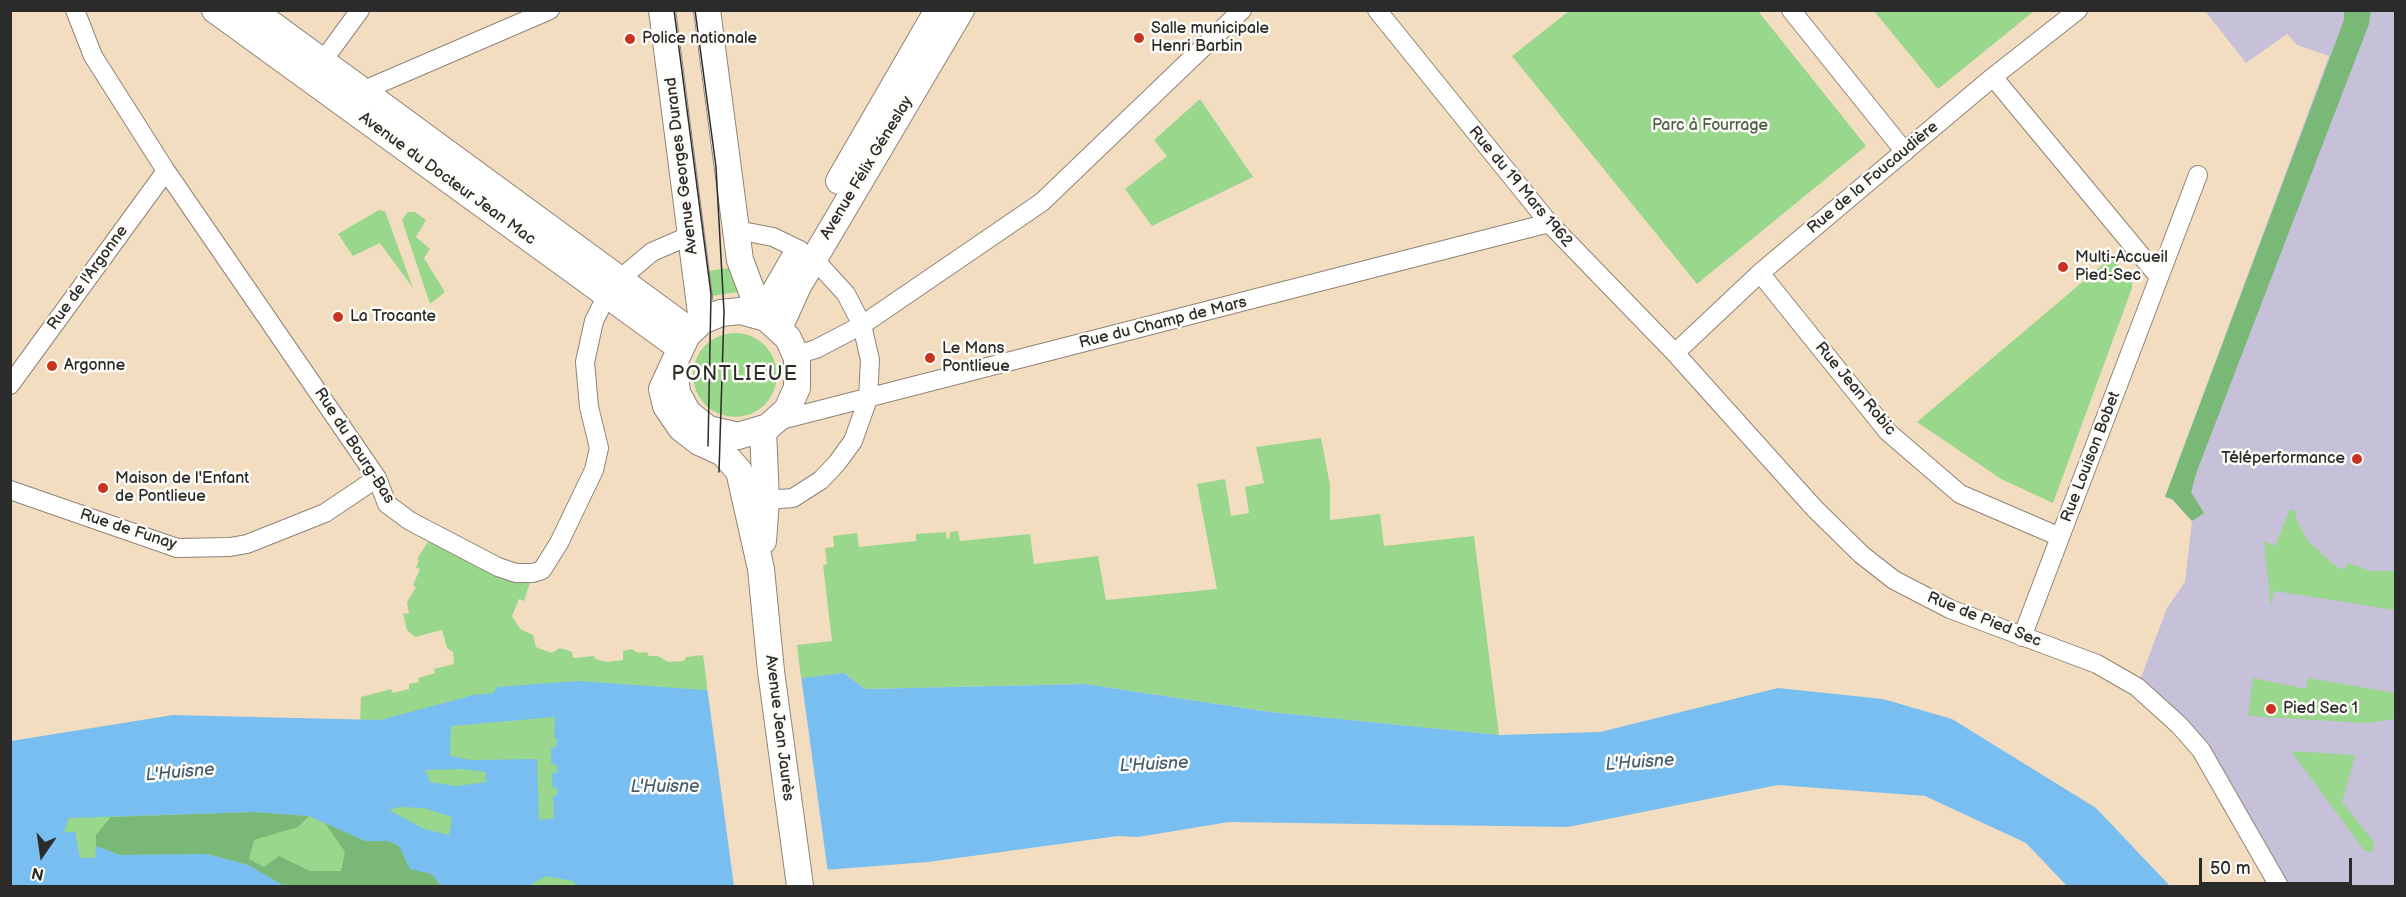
<!DOCTYPE html>
<meta charset="utf-8">
<style>
body{margin:0}
#map{position:relative;width:2406px;height:897px;overflow:hidden;background:#f3ddc0;font-family:"Balsamiq Sans",sans-serif}
canvas{display:block}
.frame{position:absolute;inset:0;border:12px solid #2b2b2b;pointer-events:none}
.north{position:absolute;left:12px;top:825px;width:60px;height:60px;-webkit-text-stroke:4px #fdfcf7;paint-order:stroke;rotate:193deg;font-size:16px;font-weight:700;line-height:24px;text-align:center;color:#2b2b2b}
.north::after{content:'';display:block;margin:auto;width:21px;height:27px;background:#2b2b2b;clip-path:polygon(50% 0,100% 100%,50% 72%,0 100%)}
.scale{position:absolute;left:2199px;top:858px;width:153px;height:27px;box-sizing:border-box;border:3px solid #2b2b2b;border-top:0;padding-left:8px;font-size:18px;line-height:21px;white-space:nowrap;color:#2b2b2b;-webkit-text-stroke:4px #fdfcf7;paint-order:stroke}
</style>
<div id="map">
<canvas width="2406" height="897"></canvas>
<div class="frame"></div>
<div class="north">N</div>
<div class="scale">50 m</div>
</div>
<script>
const ctx = document.querySelector('canvas').getContext('2d');
ctx.lineJoin = 'round';
function fillPath(path, color) { ctx.fillStyle = color; ctx.fill(path, 'evenodd'); }
const shape = rows => new Path2D(rows.map(r => 'M' + r).join(''));
function trace(path, color, width, dash) { ctx.strokeStyle = color; ctx.lineWidth = width; ctx.lineCap = dash ? 'butt' : 'round'; ctx.setLineDash(dash || []); ctx.stroke(path); }
function write(font, color, halo, rows, align = 'center') {
  ctx.font = font + ' "Balsamiq Sans",sans-serif'; ctx.lineWidth = 5; ctx.setLineDash([]); ctx.textBaseline = 'middle'; ctx.strokeStyle = halo; ctx.fillStyle = color; for (const [text, x, y, turn = 0] of rows) {
    ctx.save(); ctx.translate(x, y); ctx.rotate((+turn || 0) * Math.PI / 180); ctx.textAlign = isNaN(turn) ? turn : align; if (halo) ctx.strokeText(text, 0, 0); ctx.fillText(text, 0, 0); ctx.restore();
  }
}
const industrial = shape([
 [2205,11,2395,11,2395,886,2279,886,2201,750,2137,688,2167,608,2185,582,2192,521,2172,499,2165,497,2329,56,2297,45,2287,34,2246,63]
]);
const green = shape([
 [1569,11,1758,11,1866,146,1697,284,1512,56],
 [1874,11,2034,11,1938,89],
 [1200,99,1253,177,1152,226,1125,189,1167,156,1154,140],
 [379,210,385,211,413,288,380,243,353,256,338,234],
 [408,212,415,212,426,220,416,237,430,249,424,258,445,292,430,304,402,220],
 [2112,257,2132,281,2132,288,2053,503,2001,479,1917,422],
 [735,267,745,291,705,297,702,272],
 '693 375a42 42 0 1 1 84 0a42 42 0 1 1-84 0Z',
 [1321,438,1330,485,1330,520,1380,514,1384,546,1474,536,1499,735,1270,712,1085,684,865,689,844,673,801,679,797,645,832,641,823,565,827,564,825,548,834,547,833,536,857,533,859,547,916,541,916,534,946,532,947,539,950,538,950,532,958,531,960,541,1030,534,1034,564,1098,556,1106,600,1217,589,1197,484,1225,479,1231,516,1249,513,1245,487,1264,483,1256,447],
 [2290,509,2297,512,2295,517,2309,542,2334,565,2344,570,2347,563,2371,571,2395,571,2395,610,2274,591,2271,606,2264,541,2275,546],
 [433,534,533,573,524,601,519,599,512,616,520,629,533,635,536,647,551,653,560,648,572,652,573,658,594,656,595,659,606,662,623,660,623,651,632,649,638,653,647,652,649,656,658,656,668,662,684,661,686,657,703,655,734,886,11,886,11,812,358,785,361,697,391,689,393,693,409,689,409,684,419,682,418,678,435,673,434,669,454,664,453,652,447,648,442,630,415,637,407,630,403,614,409,613,407,602,416,587,413,585,420,569,416,568,419,560,417,559],
 [2253,678,2306,689,2308,678,2395,693,2395,719,2366,723,2248,716],
 [2291,751,2355,755,2342,802,2373,841,2374,849,2371,852,2364,850]
]);
const forest = shape([
 [2344,11,2371,11,2369,24,2197,471,2191,492,2204,513,2192,521,2172,499,2165,497,2344,20],
 [253,812,309,816,298,827,254,840,249,859,264,867,279,856,310,871,341,871,345,852,325,823,365,841,389,841,399,846,410,869,432,874,441,886,284,886,248,865,207,854,120,855,96,846,96,835,111,817]
]);
const water = shape([
 [844,673,865,689,1085,684,1270,712,1499,735,1600,732,1778,688,1883,699,1952,719,2096,808,2170,886,2067,886,2026,843,1925,796,1778,785,1568,827,1229,822,1138,837,1118,836,928,862,759,875,751,886,577,886,573,881,546,876,529,886,441,886,432,874,410,869,399,846,389,841,365,841,309,816,253,812,69,818,64,832,75,832,80,858,95,858,96,846,120,855,207,854,248,865,284,886,11,886,11,741,173,715,380,720,474,695,493,693,497,687,578,681,704,690],
 [555,717,554,737,557,739,556,747,551,748,551,764,557,765,557,773,552,773,552,787,557,788,557,795,553,796,554,818,539,820,537,759,471,760,450,756,451,726],
 [463,769,486,772,486,782,456,786,430,782,425,770],
 [399,807,424,808,452,817,449,835,424,829,389,810]
]);
const pier = shape([
 [801,676,828,873,760,878,755,886,734,886,707,687]
]);
const street = shape([
 [75,10,93,56,166,171,377,478,387,504,410,521,498,567,516,573,533,573,542,570,559,543,594,470,599,448,589,407,585,362,594,321,607,295,621,278,652,252,691,235],
 [1377,10,1549,223,1675,353,1815,509,1862,555,1894,580,1950,609,2097,664,2137,687,2179,725,2201,750,2279,886],
 [1791,10,1905,152],
 [322,62,360,10],
 [1993,77,2159,277],
 [362,91,550,10],
 [737,230,773,237,800,250],
 [1760,273,1888,432,1960,494,2060,537],
 [1675,353,1760,273,1993,77,2078,10],
 [796,355,816,349,862,325,1042,202,1242,10],
 [10,385,166,171],
 [777,421,1549,223],
 [10,490,177,548,230,547,247,544,325,513,377,478],
 [766,500,793,498,821,480,837,463,853,441,868,399,870,360,862,325,846,294,814,259],
 [2022,637,2198,175]
]);
const secondary = shape([
 [215,10,679,347],
 [252,10,690,331],
 [662,10,702,321],
 [707,10,740,260,761,316],
 [839,181,938,10],
 [761,316,795,257],
 [779,328,798,286,961,10],
 [674,363,677,393,688,413,708,429,738,436,768,427,787,410,797,388,797,358,788,338,766,318,740,311,721,313,702,321,687,335,662,389,666,406,681,428,699,442,723,453,739,471,761,569,771,671,800,886],
 [763,430,766,500,763,541]
]);
const tram = shape([
 [674,10,711,294,708,446],
 [695,10,716,167,724,312,719,472]
]);
const markers = [
 [1139,38,6,"#c8321e"],
 [630,39,6,"#c8321e"],
 [2063,267,6,"#c8321e"],
 [338,317,6,"#c8321e"],
 [930,358,6,"#c8321e"],
 [52,366,6,"#c8321e"],
 [2357,459,6,"#c8321e"],
 [103,488,6,"#c8321e"],
 [2271,709,6,"#c8321e"]
];
const poiNames = [
 ["Salle municipale",1151,29],
 ["Henri Barbin",1151,47],
 ["Police nationale",642,39],
 ["Multi-Accueil",2075,258],
 ["Pied-Sec",2075,276],
 ["La Trocante",350,317],
 ["Le Mans",942,349],
 ["Pontlieue",942,367],
 ["Argonne",64,366],
 ["Téléperformance",2345,459,"right"],
 ["Maison de l'Enfant",115,479],
 ["de Pontlieue",115,497],
 ["Pied Sec 1",2283,709]
];
const parkNames = [
 ["Parc à Fourrage",1710,126]
];
const streetNames = [
 ["Avenue Georges Durand",682,166,-97],
 ["Avenue Félix Géneslay",867,168,-59],
 ["Rue de la Foucaudière",1873,178,-40],
 ["Avenue du Docteur Jean Mac",447,179,36],
 ["Rue du 19 Mars 1962",1520,187,50],
 ["Rue de l'Argonne",88,278,-54],
 ["Rue du Champ de Mars",1163,323,-14],
 ["Rue Jean Robic",1855,389,50],
 ["Rue du Bourg-Bas",354,446,57],
 ["Rue Louison Bobet",2091,457,-69],
 ["Rue de Funay",128,530,18],
 ["Rue de Pied Sec",1984,620,22],
 ["Avenue Jean Jaurès",779,728,83]
];
const waterNames = [
 ["L'Huisne",1640,763,-4],
 ["L'Huisne",1154,765,-3],
 ["L'Huisne",180,773,-5],
 ["L'Huisne",665,787]
];
const quarterNames = [
 ["PONTLIEUE",735,375]
];
fillPath(industrial, '#c6c0d9');
fillPath(green, '#99d78c');
fillPath(forest, '#7ab878');
fillPath(water, '#79bef0');
fillPath(pier, '#f3ddc0');
trace(street, '#8f8476', 20);
trace(secondary, '#8f8476', 28);
trace(street, '#fff', 18);
trace(secondary, '#fff', 26);
trace(tram, '#2b2b2b', 1.5);
for (const [x, y, r, color] of markers) { const dot = new Path2D(); dot.arc(x, y, r, 0, 2 * Math.PI); ctx.fillStyle = color; ctx.fill(dot); trace(dot, '#fdfcf7', 2); }
write('16px', '#2b2b2b', '#fdfcf7', poiNames, 'left');
write('16px', '#4c5f48', '#fdfcf7', parkNames);
write('16px', '#2b2b2b', '#fdfcf7', streetNames);
write('italic 18px', '#465e70', '#fdfcf7', waterNames);
ctx.letterSpacing = '1.5px';
write('20px', '#2b2b2b', '#fdfcf7', quarterNames);
ctx.letterSpacing = '0px';
</script>
